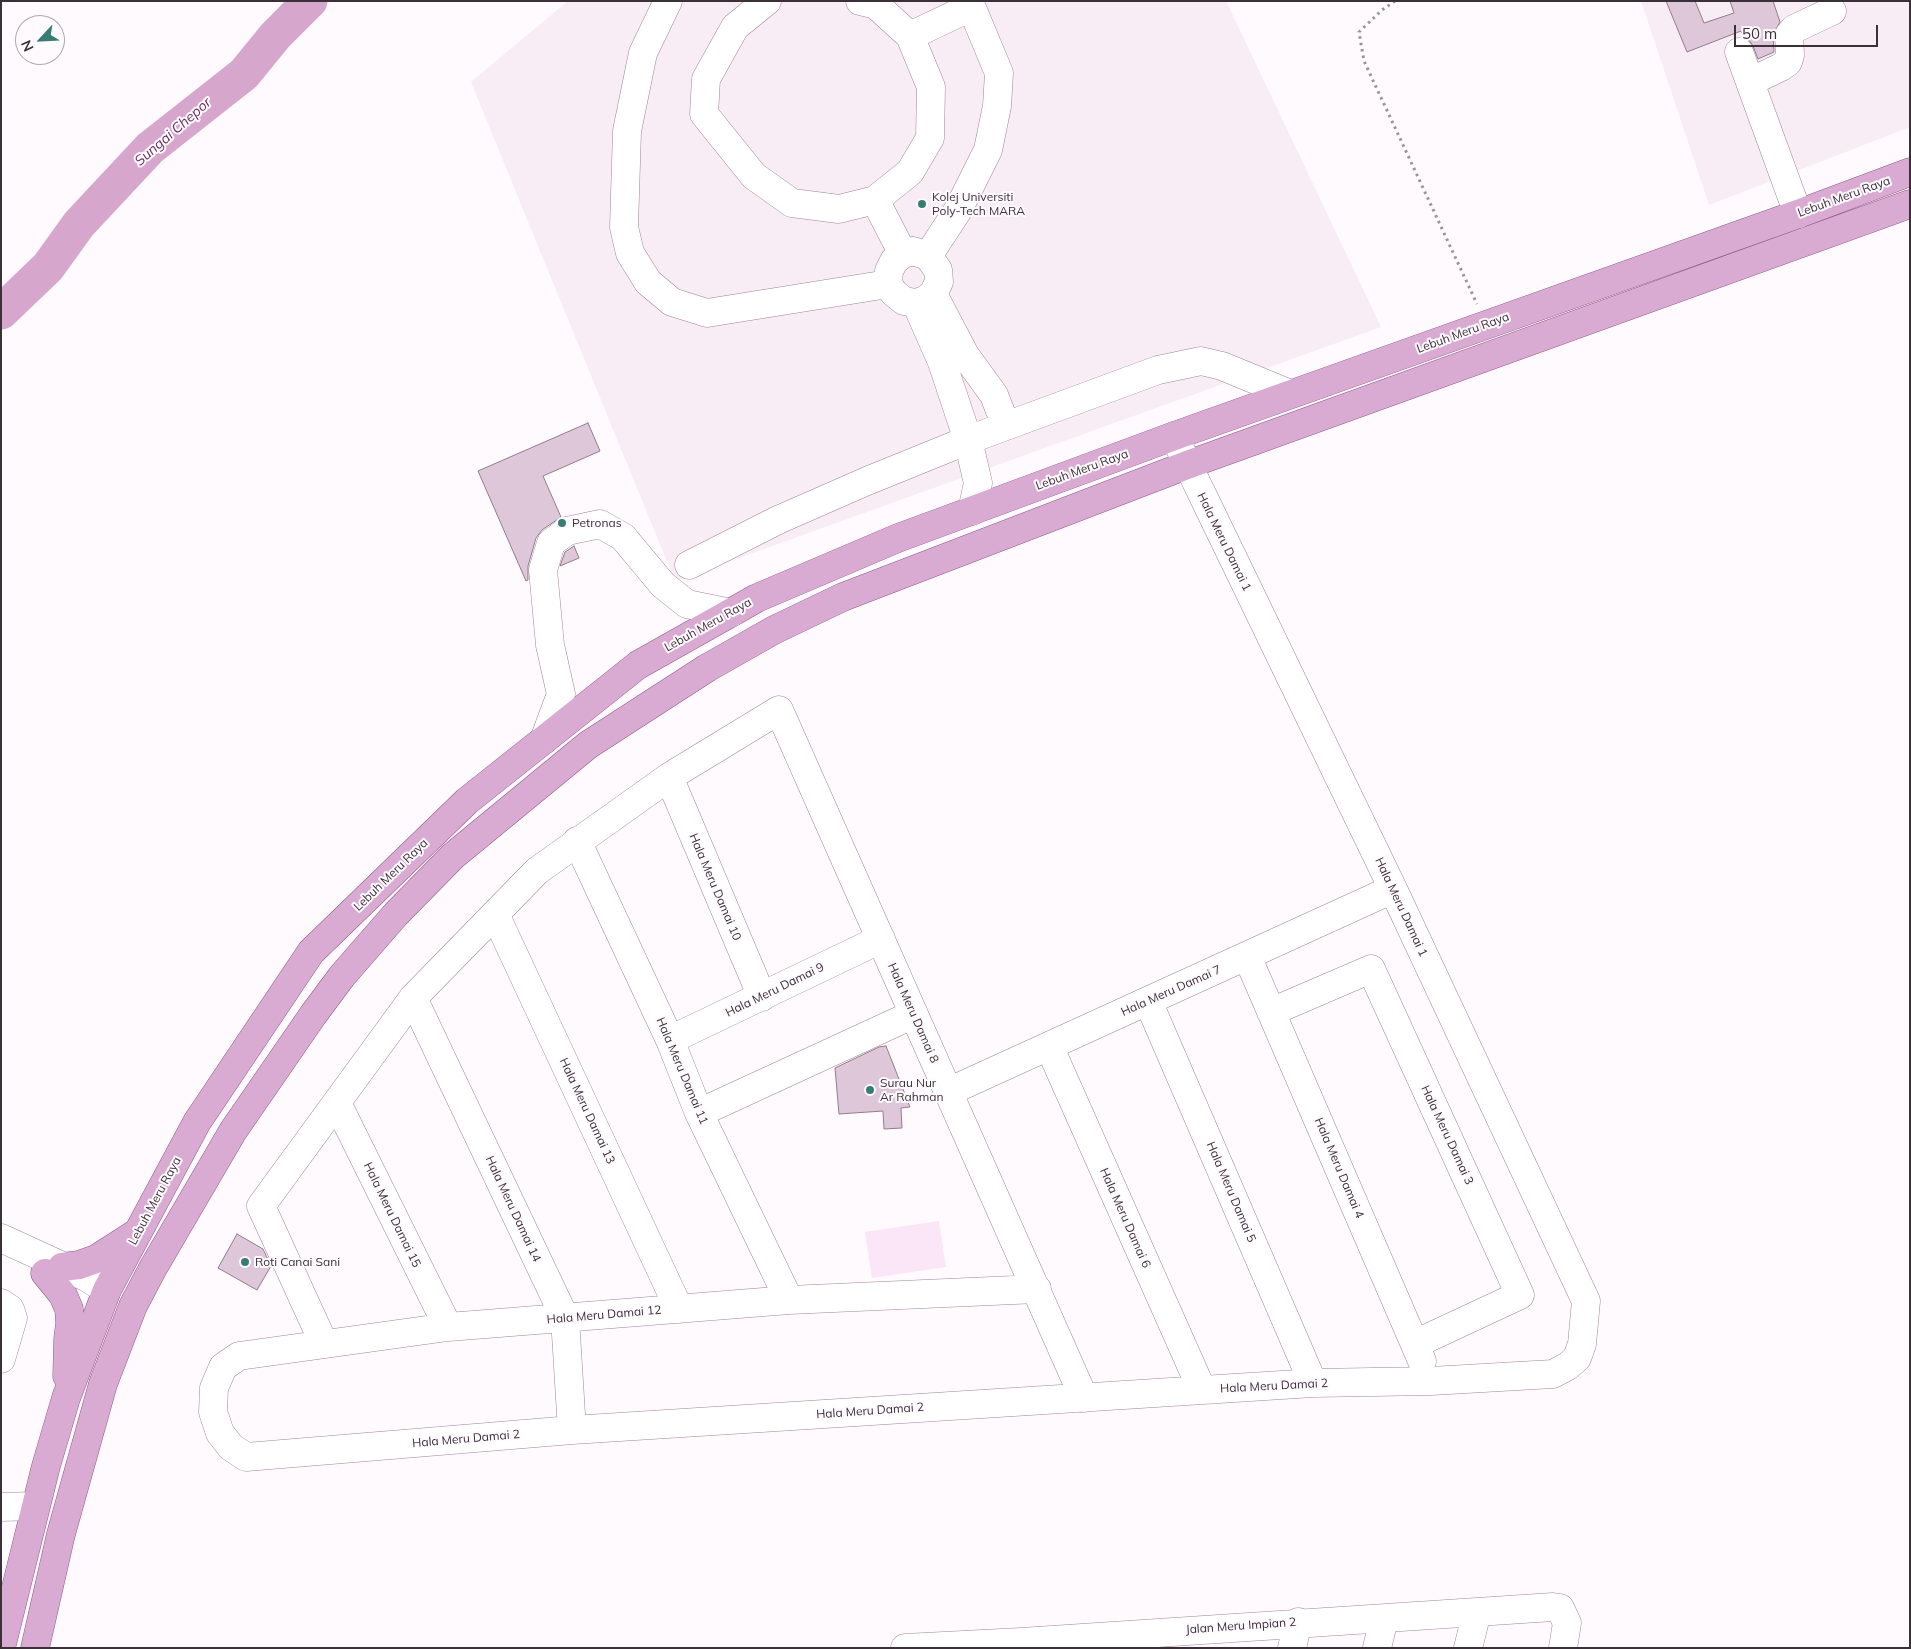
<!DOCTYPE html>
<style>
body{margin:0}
#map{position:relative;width:1911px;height:1649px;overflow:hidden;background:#fffafe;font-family:Mulish,sans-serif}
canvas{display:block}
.frame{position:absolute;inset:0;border:2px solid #3a3038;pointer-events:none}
.north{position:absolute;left:15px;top:15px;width:50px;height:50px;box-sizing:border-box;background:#fffafe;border:1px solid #b0a9af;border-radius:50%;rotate:245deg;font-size:14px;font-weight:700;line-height:20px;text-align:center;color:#3a3038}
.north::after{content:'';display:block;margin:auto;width:18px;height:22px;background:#377d73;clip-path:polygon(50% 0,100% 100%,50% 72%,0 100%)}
.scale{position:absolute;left:1734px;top:25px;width:144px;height:22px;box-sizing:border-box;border:2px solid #3a3038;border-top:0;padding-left:6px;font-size:15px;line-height:18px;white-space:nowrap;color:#3a3038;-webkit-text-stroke:4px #fffafe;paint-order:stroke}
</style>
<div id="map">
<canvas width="1911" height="1649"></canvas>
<div class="frame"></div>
<div class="north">N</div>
<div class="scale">50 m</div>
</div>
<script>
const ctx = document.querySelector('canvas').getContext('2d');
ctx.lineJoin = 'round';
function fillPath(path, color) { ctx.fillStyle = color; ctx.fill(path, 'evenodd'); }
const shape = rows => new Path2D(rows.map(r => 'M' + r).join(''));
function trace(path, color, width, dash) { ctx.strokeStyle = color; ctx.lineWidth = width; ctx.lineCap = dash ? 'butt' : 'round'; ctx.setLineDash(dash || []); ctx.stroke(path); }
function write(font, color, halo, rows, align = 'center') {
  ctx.font = font + ' Mulish,sans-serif'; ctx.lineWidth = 4; ctx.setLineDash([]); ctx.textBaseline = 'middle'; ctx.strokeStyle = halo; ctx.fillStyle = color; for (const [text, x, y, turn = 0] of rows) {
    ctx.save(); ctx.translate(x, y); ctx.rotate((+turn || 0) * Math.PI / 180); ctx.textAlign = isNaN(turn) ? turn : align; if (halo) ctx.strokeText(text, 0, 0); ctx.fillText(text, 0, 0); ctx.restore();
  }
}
const built = shape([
 [568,1,1226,1,1381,327,675,581,471,82],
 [1641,1,1910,1,1910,127,1709,205]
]);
const green = shape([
 [939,1221,946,1267,872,1278,865,1232]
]);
const river = shape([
 [1,312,48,267,79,224,150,148,244,74,275,36,310,1]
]);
const building = shape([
 [1666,1,1695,1,1704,23,1734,13,1730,1,1773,1,1780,22,1773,35,1774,52,1758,59,1753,46,1749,40,1744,38,1741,31,1687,52,1666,1],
 [588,423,600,451,543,476,561,517,542,530,536,538,528,566,528,580,526,581,478,471,588,423],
 [574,546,579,558,560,566,565,552,574,546],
 [886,1046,910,1107,901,1108,902,1128,884,1129,883,1111,839,1114,835,1068,879,1047,886,1046],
 [237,1234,263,1249,271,1266,257,1290,218,1268,237,1234]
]);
const path = shape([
 [1395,1,1382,10,1359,32,1364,61,1477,304]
]);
const minor = shape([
 [668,1,643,53,627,131,624,227,630,253,648,282,672,302,707,313,888,284],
 [767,1,735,27,706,79,704,114,754,176,792,203,839,209,875,200,910,172,930,138,931,87,910,36,876,5,860,1],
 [910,36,971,7],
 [1739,52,1798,214],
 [1750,82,1781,67,1788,62,1790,55,1789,35,1794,29,1832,11],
 [875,200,903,254],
 [913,251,928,256,938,270,939,282,933,294,925,300,916,303,904,301,894,293,888,284,889,271,894,261,903,254,913,251],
 [928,256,958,210,988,150,997,106,999,73,969,1],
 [933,294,965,355,994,395,1006,426],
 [916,303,942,362,968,440,978,483,972,511],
 [689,565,778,520,867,481,968,440,1158,370,1201,361,1222,366,1290,394],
 [544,740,561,694,550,645,543,570,551,543,567,531,600,524,623,537,663,585,687,604,731,613],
 [669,777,762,997],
 [577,841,670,1040,699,1113,789,1300],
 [495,914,679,1309],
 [1247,956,1422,1361],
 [413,998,565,1318,572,1430],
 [1148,1001,1313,1383],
 [1271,1012,1371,969,1520,1295,1415,1344],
 [670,1040,881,939],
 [1049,1046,1202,1390],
 [948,1092,1393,889],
 [337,1103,448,1327],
 [699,1113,914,1014],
 [1,1238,86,1277,107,1290],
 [1037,1289,789,1300,448,1327,239,1356,223,1367,214,1388,213,1412,220,1433,231,1447,246,1457,572,1430,1313,1383,1431,1381,1553,1374,1568,1366,1577,1358,1582,1344,1586,1301,1393,889,1174,436],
 [1,1303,10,1309,13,1318,1,1359],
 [324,1344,261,1206,413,998,537,871,669,777,779,710,1084,1398],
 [1,1507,35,1506],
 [905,1648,1021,1642,1553,1607,1560,1608,1567,1623,1563,1648],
 [1292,1648,1298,1622],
 [1377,1648,1384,1619],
 [1468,1648,1477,1612]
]);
const major = shape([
 [62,1267,79,1265,96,1259,135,1234],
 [45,1273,63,1295,69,1309,70,1323,68,1339,67,1376],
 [1,1648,46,1466,66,1398,107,1290,197,1122,311,952,467,801,638,665,757,598,898,538,1174,436,1798,214,1910,172],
 [35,1648,61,1534,103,1384,133,1306,153,1268,233,1131,313,1015,342,976,396,914,453,856,588,745,707,668,774,630,843,597,1187,465,1910,204]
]);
const markers = [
 [922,204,5,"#377d73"],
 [562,523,5,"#377d73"],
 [870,1090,5,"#377d73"],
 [245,1262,5,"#377d73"]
];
const poiNames = [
 ["Kolej Universiti",932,197],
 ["Poly-Tech MARA",932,211],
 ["Petronas",572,523],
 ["Surau Nur",880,1083],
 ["Ar Rahman",880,1097],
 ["Roti Canai Sani",255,1262]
];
const streetNames = [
 ["Lebuh Meru Raya",1844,197,-20],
 ["Lebuh Meru Raya",1463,333,-20],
 ["Lebuh Meru Raya",1082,470,-20],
 ["Hala Meru Damai 1",1224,542,64],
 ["Lebuh Meru Raya",708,625,-29],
 ["Lebuh Meru Raya",391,875,-44],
 ["Hala Meru Damai 10",715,887,67],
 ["Hala Meru Damai 1",1401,907,65],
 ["Hala Meru Damai 9",775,990,-26],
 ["Hala Meru Damai 7",1171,991,-24],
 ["Hala Meru Damai 8",913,1013,66],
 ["Hala Meru Damai 11",682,1071,67],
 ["Hala Meru Damai 13",587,1111,65],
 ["Hala Meru Damai 3",1447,1135,65],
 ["Hala Meru Damai 4",1339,1168,67],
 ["Hala Meru Damai 5",1231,1192,67],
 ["Lebuh Meru Raya",155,1201,-62],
 ["Hala Meru Damai 14",513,1209,65],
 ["Hala Meru Damai 15",392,1215,64],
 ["Hala Meru Damai 6",1125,1218,66],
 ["Hala Meru Damai 12",604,1315,-5],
 ["Hala Meru Damai 2",1274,1386,-3],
 ["Hala Meru Damai 2",870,1411,-4],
 ["Hala Meru Damai 2",466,1439,-5],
 ["Jalan Meru Impian 2",1241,1626,-4]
];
const waterNames = [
 ["Sungai Chepor",173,132,-41]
];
fillPath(built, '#f8ecf5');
fillPath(green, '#fbe6f7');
trace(river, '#d7a6cd', 35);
fillPath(building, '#dfc7da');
trace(building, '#927c8d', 1);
trace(minor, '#9e8799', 29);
trace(major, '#925c89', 29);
trace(path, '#9c949a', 3, [2.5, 4]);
trace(minor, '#fff', 28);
trace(major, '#daabd2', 28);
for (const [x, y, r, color] of markers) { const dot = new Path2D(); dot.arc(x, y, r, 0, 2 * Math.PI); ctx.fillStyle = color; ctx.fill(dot); trace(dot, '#fffafe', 2); }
write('12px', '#3a3038', '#fffafe', poiNames, 'left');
write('12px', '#3a3038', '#fffafe', streetNames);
write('italic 14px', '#692f60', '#fffafe', waterNames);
</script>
